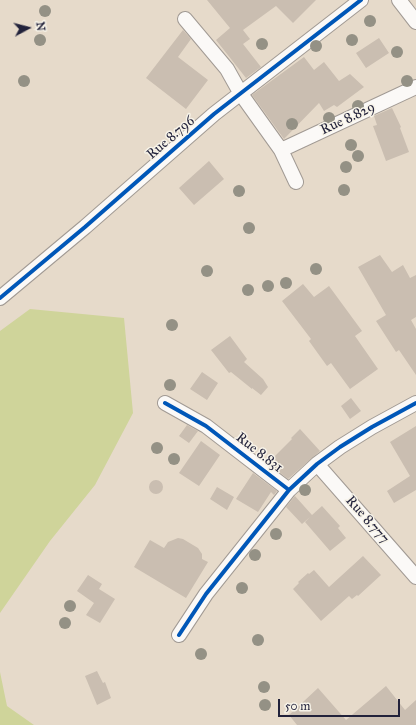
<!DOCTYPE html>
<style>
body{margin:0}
#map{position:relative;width:416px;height:725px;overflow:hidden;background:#e6daca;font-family:"IM FELL Great Primer",serif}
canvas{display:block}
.north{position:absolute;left:8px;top:8px;width:40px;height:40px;-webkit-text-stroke:3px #f7f3e8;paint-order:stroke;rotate:83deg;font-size:11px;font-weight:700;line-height:16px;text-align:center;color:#22223b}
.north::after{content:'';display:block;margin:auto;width:14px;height:18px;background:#22223b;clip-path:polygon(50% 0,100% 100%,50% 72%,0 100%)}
.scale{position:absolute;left:278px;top:699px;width:122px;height:18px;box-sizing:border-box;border:2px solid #22223b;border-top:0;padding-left:5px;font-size:12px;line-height:14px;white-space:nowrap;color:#22223b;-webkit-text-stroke:3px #f7f3e8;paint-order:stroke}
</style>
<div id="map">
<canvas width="416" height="725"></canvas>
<div class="north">N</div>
<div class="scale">50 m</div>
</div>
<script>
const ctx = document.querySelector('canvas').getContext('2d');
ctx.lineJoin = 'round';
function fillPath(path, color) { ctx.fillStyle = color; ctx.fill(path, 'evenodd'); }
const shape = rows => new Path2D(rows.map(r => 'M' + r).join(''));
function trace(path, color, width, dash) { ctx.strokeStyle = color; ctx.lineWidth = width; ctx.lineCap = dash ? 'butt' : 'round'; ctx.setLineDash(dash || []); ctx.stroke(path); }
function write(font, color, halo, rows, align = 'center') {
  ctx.font = font + ' "IM FELL Great Primer",serif'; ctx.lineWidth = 3; ctx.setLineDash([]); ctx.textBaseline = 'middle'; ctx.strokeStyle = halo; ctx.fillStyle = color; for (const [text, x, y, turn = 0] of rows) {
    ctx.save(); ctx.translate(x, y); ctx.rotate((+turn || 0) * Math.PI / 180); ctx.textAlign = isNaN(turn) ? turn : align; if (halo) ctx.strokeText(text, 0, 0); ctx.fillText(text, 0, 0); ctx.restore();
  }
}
const green = shape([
 [30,309,124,318,133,413,95,485,50,541,0,613,0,331],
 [0,672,7,706,34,725,0,725]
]);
const building = shape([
 [207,0,316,0,293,23,276,6,243,30,250,39,243,44,261,67,246,78,216,40,230,28],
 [183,30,191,39,178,57,208,80,186,109,146,78],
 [379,38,389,53,366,68,356,53],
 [304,57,314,70,324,62,339,81,350,74,364,87,337,107,334,105,324,111,319,103,284,139,252,95],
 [392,108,401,127,400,128,409,152,386,161,373,126,377,125,374,116],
 [209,161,224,179,194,205,179,188],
 [380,255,392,272,403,265,410,278,416,275,416,317,411,320,416,329,416,375,399,350,396,352,376,321,386,315,358,267],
 [303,284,314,297,329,286,362,331,355,336,378,369,350,389,331,363,327,366,309,341,311,339,282,301],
 [230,336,247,359,244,362,263,379,268,387,261,395,252,388,252,389,231,372,229,373,211,350],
 [202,372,218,383,207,400,190,389],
 [351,398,361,411,350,419,341,406],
 [187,425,198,431,189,443,179,436],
 [416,426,416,490,394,503,387,491,410,476,390,442],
 [300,429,320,451,288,479,268,463,292,439,291,438],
 [201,441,220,455,199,486,179,473],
 [253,473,277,491,274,495,271,492,258,512,236,499],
 '149 487a7 7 0 1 1 14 0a7 7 0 1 1-14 0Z',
 [217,487,234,497,227,510,210,499],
 [295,496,312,515,322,506,340,526,338,528,346,538,330,551,305,522,310,517,302,524,286,507],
 [178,538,183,539,198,548,202,554,202,559,208,562,186,598,134,567,150,540,164,548,168,542],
 [363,556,381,575,358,596,357,595,352,599,349,596,321,621,293,589,299,583,298,582,308,573,309,574,314,570,329,587],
 [88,575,102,584,99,589,115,599,100,623,86,615,94,603,77,591],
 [97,671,103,683,105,682,111,698,97,705,85,676],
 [386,686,405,710,416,700,416,725,297,725,289,715,318,688,346,720]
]);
const street = shape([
 [399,0,416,22],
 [185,19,227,69,241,94,281,150,296,182],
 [281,150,416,87],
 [0,298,85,227,214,114,361,0],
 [165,403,206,426,289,490,317,464,340,447,372,427,416,403],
 [317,464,416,577],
 [179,635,206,594,289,490]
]);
const cycleway = shape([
 [0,298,85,227,214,114,361,0],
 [165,403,206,426,289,490,317,464,340,447,372,427,416,403],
 [179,635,206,594,289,490]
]);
const trees = [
 [45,11],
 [370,21],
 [40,40],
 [352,40],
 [262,44],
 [316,46],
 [397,52],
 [24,81],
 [407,81],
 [358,106],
 [329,118],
 [292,124],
 [351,145],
 [358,156],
 [346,167],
 [344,190],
 [239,191],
 [249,228],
 [316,269],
 [207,271],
 [286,283],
 [268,286],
 [248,290],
 [172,325],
 [170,385],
 [157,448],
 [174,459],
 [305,490],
 [276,534],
 [255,555],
 [242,588],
 [70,606],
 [65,623],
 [258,640],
 [201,654],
 [264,687],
 [265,705]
];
const streetNames = [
 ["Rue 8.829",348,119,-25],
 ["Rue 8.796",171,138,-41],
 ["Rue 8.831",259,453,38],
 ["Rue 8.777",367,520,49]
];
fillPath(green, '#cfd49a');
fillPath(building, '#cabeb1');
trace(street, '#a19a94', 16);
trace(street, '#fbf9f7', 14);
trace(cycleway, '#0057b8', 4);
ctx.fillStyle = '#949185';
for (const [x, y] of trees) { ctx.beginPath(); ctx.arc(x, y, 6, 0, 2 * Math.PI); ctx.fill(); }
write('14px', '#22223b', '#f7f3e8', streetNames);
</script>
